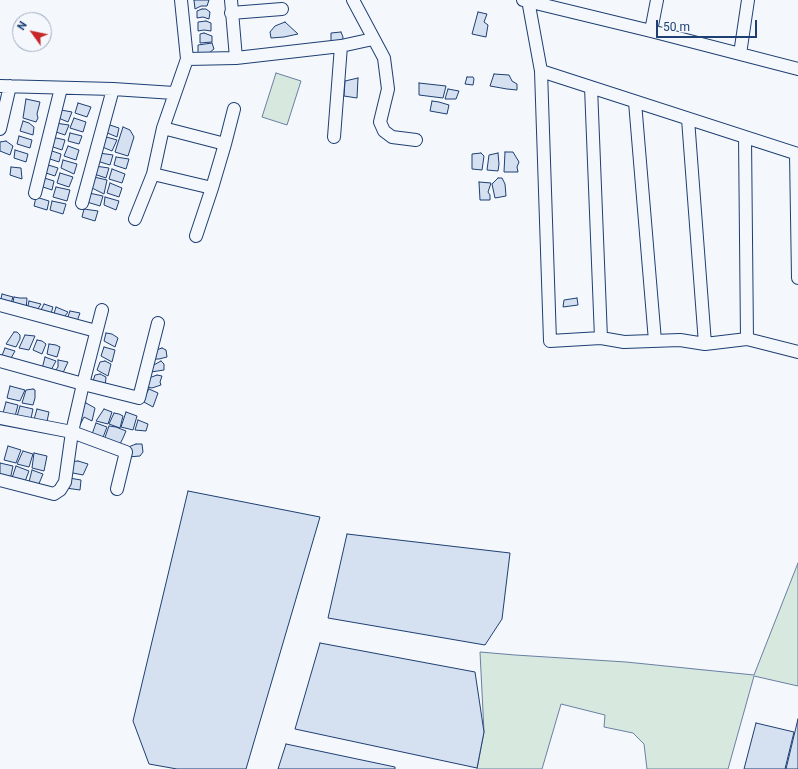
<!DOCTYPE html>
<style>
body{margin:0}
#map{position:relative;width:798px;height:769px;overflow:hidden;background:#f4f7fb;font-family:Roboto,sans-serif}
canvas{display:block}
.north{position:absolute;left:12px;top:12px;width:40px;height:40px;box-sizing:border-box;background:#f4f7fb;border:1px solid #9eadc5;border-radius:50%;rotate:303deg;font-size:11px;font-weight:700;line-height:16px;text-align:center;color:#1d3f73}
.north::after{content:'';display:block;margin:auto;width:14px;height:18px;background:#c62828;clip-path:polygon(50% 0,100% 100%,50% 72%,0 100%)}
.scale{position:absolute;left:656px;top:20px;width:101px;height:18px;box-sizing:border-box;border:2px solid #1d3f73;border-top:0;padding-left:5px;font-size:12px;line-height:14px;white-space:nowrap;color:#1d3f73;-webkit-text-stroke:3px #f4f7fb;paint-order:stroke}
</style>
<div id="map">
<canvas width="798" height="769"></canvas>
<div class="north">N</div>
<div class="scale">50 m</div>
</div>
<script>
const ctx = document.querySelector('canvas').getContext('2d');
ctx.lineJoin = 'round';
function fillPath(path, color) { ctx.fillStyle = color; ctx.fill(path, 'evenodd'); }
const shape = rows => new Path2D(rows.map(r => 'M' + r).join(''));
function trace(path, color, width, dash) { ctx.strokeStyle = color; ctx.lineWidth = width; ctx.lineCap = dash ? 'butt' : 'round'; ctx.setLineDash(dash || []); ctx.stroke(path); }
const green = shape([
 [276,73,301,81,287,125,262,117,276,73],
 [798,563,798,686,754,676,728,769,647,769,644,744,633,733,604,727,605,715,561,704,542,769,477,769,484,732,480,652,515,655,626,662,754,675,798,563]
]);
const building = shape([
 [194,0,209,0,207,6,201,6,195,9,194,0],
 [202,9,206,9,210,12,209,19,203,17,197,18,197,11,202,9],
 [478,12,487,14,484,22,488,25,486,37,472,34,478,12],
 [206,21,211,23,211,31,204,30,198,31,198,22,206,21],
 [285,22,298,34,284,37,271,38,270,32,275,26,285,22],
 [341,32,343,37,342,43,331,44,331,33,341,32],
 [204,33,212,36,212,42,200,43,200,34,204,33],
 [212,43,214,49,209,53,198,53,198,45,212,43],
 [494,74,509,75,512,81,517,84,517,90,507,89,490,86,494,74],
 [467,77,473,77,474,79,473,85,465,84,467,77],
 [358,78,357,98,344,96,345,81,358,78],
 [419,83,446,86,443,98,419,95,419,83],
 [448,89,459,91,456,99,445,99,448,89],
 [26,99,40,102,37,114,38,118,36,122,23,118,26,99],
 [432,101,439,102,449,105,447,114,430,111,432,101],
 [78,103,91,107,87,117,75,113,78,103],
 [61,110,72,112,68,122,56,117,61,110],
 [74,118,86,122,83,132,70,128,74,118],
 [23,121,29,123,34,127,33,135,20,131,23,121],
 [55,123,69,125,65,135,53,131,55,123],
 [107,124,119,128,117,137,105,132,107,124],
 [123,127,130,130,134,137,128,156,115,152,123,127],
 [70,133,82,136,79,144,68,141,70,133],
 [19,136,32,140,30,148,17,144,19,136],
 [103,136,117,140,112,151,100,146,103,136],
 [52,137,65,140,62,150,50,146,52,137],
 [6,141,13,146,10,155,0,151,0,142,6,141],
 [68,146,79,150,76,160,64,156,68,146],
 [15,150,28,154,26,162,14,158,15,150],
 [49,150,61,154,59,162,47,158,49,150],
 [505,152,513,152,519,162,517,167,518,172,504,172,505,152],
 [99,153,113,155,110,165,97,161,99,153],
 [481,153,484,156,482,170,472,169,472,154,481,153],
 [498,153,499,164,498,171,487,170,489,155,498,153],
 [116,157,129,159,126,169,114,165,116,157],
 [63,160,77,164,74,174,61,168,63,160],
 [45,164,58,168,55,176,43,172,45,164],
 [95,166,109,168,106,178,94,174,95,166],
 [11,167,21,168,22,179,10,175,11,167],
 [112,169,125,174,122,183,109,179,112,169],
 [60,173,73,177,69,187,57,183,60,173],
 [41,177,54,181,52,190,40,186,41,177],
 [94,177,107,180,104,194,90,187,94,177],
 [498,178,502,178,505,184,506,196,495,198,492,184,498,178],
 [479,182,491,183,488,192,490,195,490,200,480,200,479,182],
 [110,183,122,188,119,197,107,193,110,183],
 [56,187,70,190,67,201,53,197,56,187],
 [89,193,103,196,100,206,87,202,89,193],
 [36,197,49,201,47,210,34,206,36,197],
 [105,197,119,201,116,210,104,205,105,197],
 [52,201,66,204,63,214,50,210,52,201],
 [84,209,98,211,95,221,82,217,84,209],
 [2,294,13,297,10,306,0,303,2,294],
 [14,297,20,298,27,298,26,310,12,307,14,297],
 [577,298,578,305,563,307,564,300,577,298],
 [29,301,41,304,36,312,27,310,29,301],
 [44,304,53,307,50,317,39,314,44,304],
 [56,307,68,312,62,320,53,317,56,307],
 [70,311,80,313,76,324,66,322,70,311],
 [14,332,17,332,20,335,20,339,16,347,6,344,14,332],
 [106,333,112,334,118,338,115,347,104,341,106,333],
 [25,335,35,336,29,350,19,348,25,335],
 [37,340,42,341,46,344,42,354,33,350,37,340],
 [49,344,56,345,60,347,57,357,47,354,49,344],
 [104,347,115,350,112,362,101,356,104,347],
 [5,348,15,351,10,360,1,358,5,348],
 [162,348,166,350,167,357,159,359,155,359,156,350,162,348],
 [45,357,56,361,50,372,42,369,45,357],
 [58,360,68,362,62,375,55,371,58,367,58,360],
 [105,361,111,364,108,376,97,370,100,362,105,361],
 [161,361,164,364,164,370,151,372,152,366,161,361],
 [100,374,106,377,105,388,92,384,95,375,100,374],
 [157,375,162,376,160,382,161,385,152,388,148,387,149,378,157,375],
 [10,386,25,390,20,401,7,398,10,386],
 [33,389,35,390,35,398,33,405,22,403,26,390,33,389],
 [149,389,158,393,153,407,142,401,149,389],
 [6,402,18,405,14,420,2,417,6,402],
 [86,403,95,408,92,421,84,417,80,425,78,425,82,404,86,403],
 [20,406,33,409,30,423,16,420,20,406],
 [37,409,49,412,46,426,33,423,37,409],
 [104,409,112,412,108,424,96,421,104,409],
 [126,412,137,416,133,430,121,427,126,412],
 [114,413,119,414,123,416,120,428,109,424,114,413],
 [138,420,148,424,146,431,135,430,138,420],
 [96,423,107,427,102,440,91,437,96,423],
 [109,426,116,427,126,431,123,438,119,446,103,443,109,426],
 [136,444,142,444,143,452,140,456,128,457,126,448,136,444],
 [8,446,21,450,16,463,4,460,8,446],
 [23,451,33,454,29,467,17,464,23,451],
 [34,453,47,456,44,471,32,468,34,453],
 [78,461,88,464,83,475,68,472,68,462,78,461],
 [0,463,13,466,10,480,0,478,0,463],
 [16,466,29,471,24,484,11,481,16,466],
 [32,470,43,474,38,486,29,482,32,470],
 [69,478,81,480,80,490,66,488,69,478],
 [188,491,320,517,246,769,177,769,149,764,133,721,188,491],
 [347,534,510,553,502,619,485,645,328,618,347,534],
 [320,643,475,672,484,732,477,768,295,729,320,643],
 [798,719,798,769,786,769,798,719],
 [756,723,794,732,785,769,744,769,756,723],
 [286,744,395,767,395,769,278,769,286,744]
]);
const minor = shape([
 [181,0,187,59,236,58,341,46,373,39],
 [231,0,236,58],
 [353,0,384,58,388,89,380,122,384,131,392,137,416,140],
 [523,0,651,31,798,69],
 [528,0,541,71,550,341,601,338,624,342,680,340,705,344,747,339,798,352],
 [231,13,282,9],
 [651,31,657,0],
 [740,54,748,0],
 [541,71,798,154],
 [0,86,113,89,174,93],
 [591,87,601,338],
 [635,102,655,341],
 [688,119,705,344],
 [163,128,225,144],
 [0,129,10,86],
 [334,137,341,46],
 [745,137,747,339],
 [796,154,798,278],
 [153,174,212,188],
 [35,193,61,88],
 [82,203,113,89],
 [135,219,153,174,163,128,187,59],
 [196,236,212,188,225,144,234,109],
 [0,305,96,331],
 [0,361,83,384,139,398,158,323],
 [0,418,72,432,126,452,117,489],
 [0,480,54,494,60,490,65,482,72,432,83,384,102,310]
]);
fillPath(green, '#d7e8df');
trace(green, '#687fa3', 1);
fillPath(building, '#d5e0f0');
trace(building, '#1d3f73', 1);
trace(minor, '#1d3f73', 14);
trace(minor, '#f4f7fb', 12);
</script>
